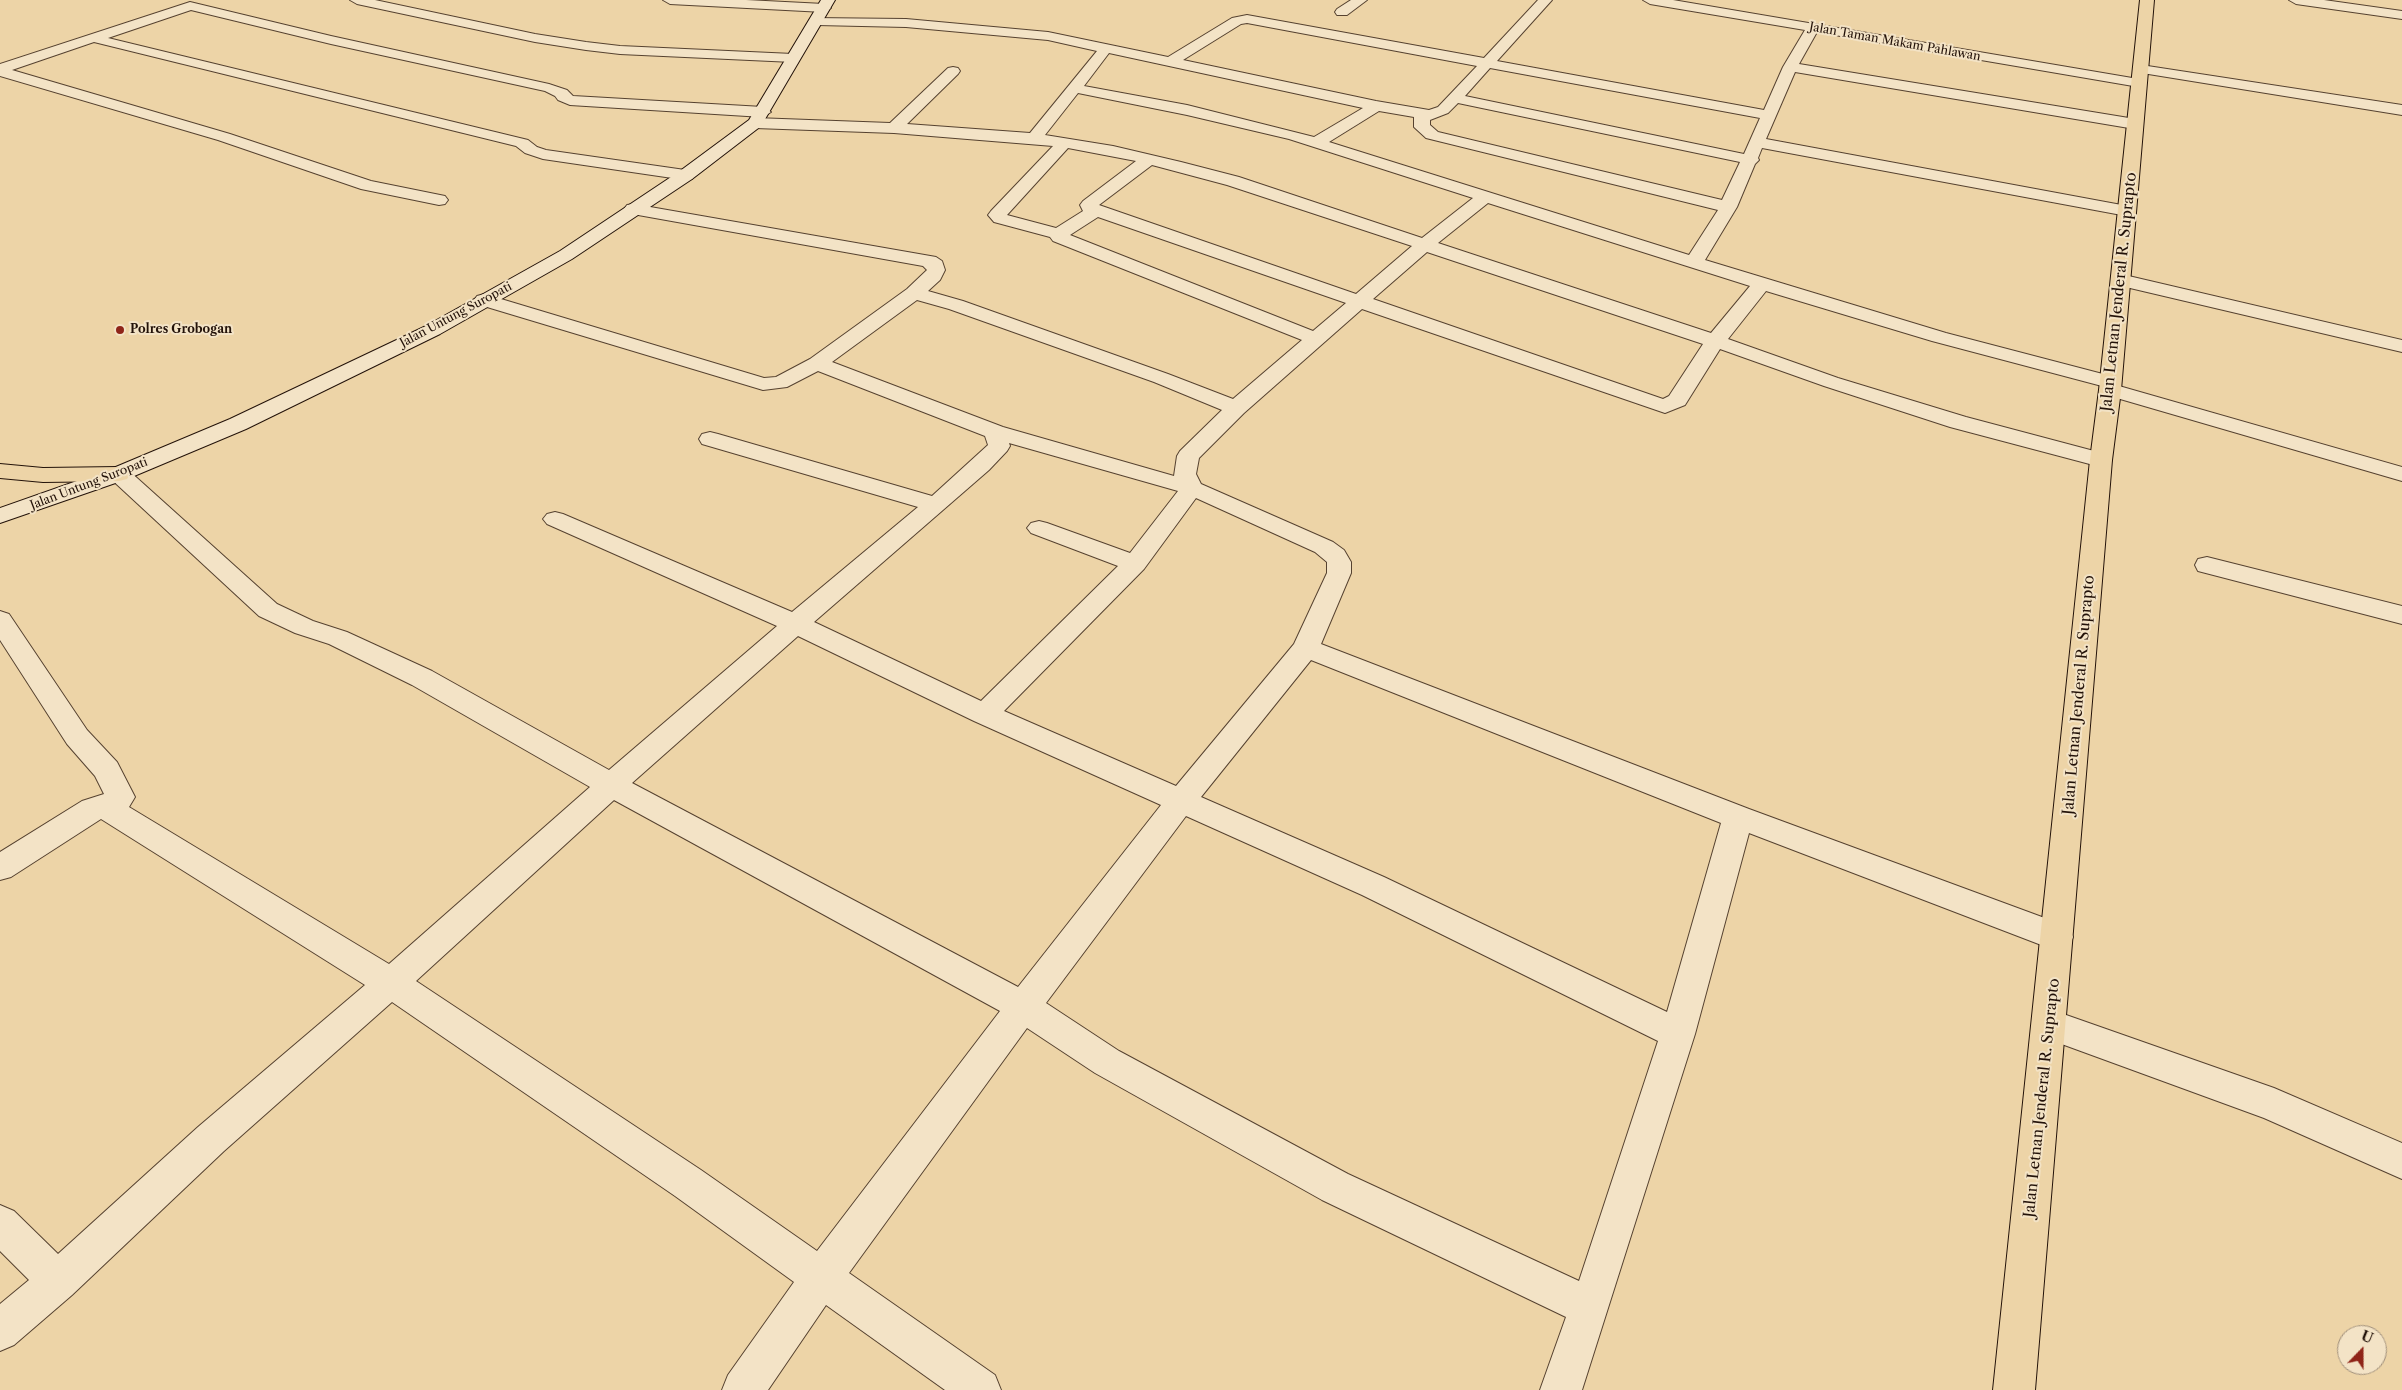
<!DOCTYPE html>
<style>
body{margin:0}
#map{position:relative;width:2402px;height:1390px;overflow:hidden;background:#edd4a7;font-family:"Libre Caslon Text",serif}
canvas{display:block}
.north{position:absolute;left:2337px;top:1325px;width:50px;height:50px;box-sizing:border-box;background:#f3e3c6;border:1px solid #a08f7a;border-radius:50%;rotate:22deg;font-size:14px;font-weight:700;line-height:20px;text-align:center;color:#231209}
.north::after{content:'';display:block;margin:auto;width:18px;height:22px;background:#8f2418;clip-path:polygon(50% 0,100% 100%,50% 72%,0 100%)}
</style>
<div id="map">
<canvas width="2402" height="1390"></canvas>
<div class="north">U</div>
</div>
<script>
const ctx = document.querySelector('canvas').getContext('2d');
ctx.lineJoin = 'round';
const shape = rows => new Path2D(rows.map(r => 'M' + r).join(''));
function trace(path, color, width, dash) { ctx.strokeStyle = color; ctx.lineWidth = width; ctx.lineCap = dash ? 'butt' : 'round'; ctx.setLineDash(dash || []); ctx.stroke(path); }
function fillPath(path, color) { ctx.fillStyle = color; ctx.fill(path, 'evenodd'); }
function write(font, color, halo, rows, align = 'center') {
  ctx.font = font + ' "Libre Caslon Text",serif'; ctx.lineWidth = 4; ctx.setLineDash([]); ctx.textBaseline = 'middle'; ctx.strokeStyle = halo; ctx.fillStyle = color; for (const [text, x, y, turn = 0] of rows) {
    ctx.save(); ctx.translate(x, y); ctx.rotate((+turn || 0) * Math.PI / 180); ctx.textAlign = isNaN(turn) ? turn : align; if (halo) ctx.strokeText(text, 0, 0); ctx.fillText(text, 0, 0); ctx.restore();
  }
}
const minor = shape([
 [350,0,375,0,535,34,586,42,620,46,793,54,800,58,793,62,620,54,586,50,535,42,357,4,350,0],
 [663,0,746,0,824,4,831,8,824,12,670,4,663,0],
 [1351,0,1367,0,1347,15,1337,15,1335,12,1337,9,1351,0],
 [1538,0,1552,0,1497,61,1764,110,1783,67,1805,30,1650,4,1643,0,1673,0,2144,80,2146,83,2144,86,2139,87,1817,32,1799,64,2135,119,2143,124,2135,129,1795,72,1766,139,2127,206,2133,207,2136,211,2133,215,2127,216,1762,148,1758,158,1759,160,1755,164,1737,207,1705,260,1946,333,2118,378,2121,382,2119,386,2402,467,2402,481,2103,394,2099,390,2102,386,1932,341,1766,291,1728,339,1838,378,1966,417,2109,455,2112,460,2109,465,2101,467,1950,427,1824,386,1720,349,1685,405,1665,413,1362,309,1244,413,1199,458,1196,474,1201,484,1333,542,1344,550,1351,562,1351,573,1321,644,1749,809,2069,927,2073,937,2069,947,2057,951,1749,833,1695,1034,1582,1390,1540,1390,1566,1317,1322,1200,1095,1073,1027,1028,849,1273,995,1375,1001,1390,945,1390,826,1305,768,1390,722,1390,728,1375,794,1282,675,1196,392,1002,224,1151,72,1295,14,1345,0,1351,0,1304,29,1280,0,1251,0,1205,14,1211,58,1254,198,1127,365,985,101,819,11,877,0,880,0,852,82,801,104,794,95,776,67,744,0,640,0,611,9,614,87,730,117,762,135,797,129,807,389,964,590,787,412,685,329,644,295,633,259,616,111,479,108,474,111,469,119,467,127,469,277,604,313,621,347,632,432,671,609,770,777,626,547,524,543,519,547,514,555,512,563,514,792,612,918,507,702,444,699,439,702,434,710,432,718,434,932,496,988,445,985,436,818,371,787,387,763,390,477,304,474,300,477,296,484,294,491,296,764,378,776,377,810,359,907,289,927,270,923,266,627,213,624,209,627,205,633,204,936,257,942,261,945,270,940,280,928,291,963,301,1168,374,1233,399,1302,340,1053,241,1050,237,994,222,988,215,991,211,1053,146,894,133,755,128,747,123,755,118,890,123,948,68,953,67,958,68,960,71,958,74,907,124,1030,133,1097,51,1048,40,906,27,817,25,812,24,810,21,812,18,906,19,1048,32,1168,57,1232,18,1247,15,1484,58,1538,0],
 [1247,23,1477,66,1438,107,1429,110,1376,101,1183,60,1241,24,1247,23],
 [1109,53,1363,108,1314,137,1187,105,1084,86,1109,53],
 [1490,68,1760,118,1744,154,1465,96,1490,68],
 [1078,93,1187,115,1289,139,1473,198,1422,238,1239,177,1181,162,1113,146,1045,135,1078,93],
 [1458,103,1740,162,1722,200,1438,132,1430,125,1430,120,1448,113,1458,103],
 [1379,111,1414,117,1414,127,1426,138,1718,210,1689,255,1329,142,1379,111],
 [1068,148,1136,161,1083,201,1080,205,1083,211,1056,228,1007,215,1068,148],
 [1152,165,1227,185,1412,246,1356,294,1099,205,1152,165],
 [1488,203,1750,286,1711,333,1438,243,1488,203],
 [1098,217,1346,303,1313,331,1070,235,1098,217],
 [1427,252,1703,344,1669,396,1663,399,1373,299,1427,252],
 [917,300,949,309,1154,382,1222,410,1180,451,1177,456,1174,476,1003,427,832,362,917,300],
 [1009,443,1178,491,1130,553,1047,523,1039,521,1031,523,1027,528,1031,533,1118,566,981,701,814,622,989,470,1007,451,1010,446,1009,443],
 [1196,498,1315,552,1327,562,1327,573,1294,644,1176,786,1004,711,1144,569,1196,498],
 [798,636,974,721,1161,805,1018,987,632,783,798,636],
 [1311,660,1721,823,1667,1012,1384,877,1201,797,1311,660],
 [614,800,1000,1011,817,1251,701,1170,416,981,614,800],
 [1186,816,1362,895,1658,1041,1579,1281,1348,1174,1119,1051,1046,1003,1186,816],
 [2289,0,2324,0,2402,11,2402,19,2296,4,2289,0],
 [190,2,331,36,549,84,567,90,573,96,763,107,771,112,763,117,570,105,558,100,555,96,545,91,331,44,191,10,108,38,528,140,537,147,546,150,692,171,694,175,692,179,686,180,543,159,525,153,516,146,94,42,12,70,230,134,371,181,445,196,448,200,445,204,439,205,361,189,218,140,0,76,0,64,190,2],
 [2141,65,2402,105,2402,115,2136,72,2134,69,2136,66,2141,65],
 [2120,274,2402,340,2402,352,2113,284,2111,280,2113,276,2120,274],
 [2207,557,2402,606,2402,624,2198,571,2195,565,2198,559,2207,557],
 [2049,1009,2274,1088,2402,1143,2402,1179,2264,1118,2037,1035,2032,1024,2037,1013,2049,1009]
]);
const secondary = shape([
 [821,0,835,0,761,126,692,179,572,259,440,334,246,429,127,479,0,523,0,508,111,469,230,419,426,326,560,251,680,171,749,120,821,0]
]);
const primary = shape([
 [2140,0,2154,0,2121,390,2112,460,2035,1390,1993,1390,2090,460,2099,390,2140,0],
 [0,464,43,468,119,467,127,469,130,474,127,479,119,481,43,482,0,478,0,464]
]);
const markers = [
 [120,330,5,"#8f2418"]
];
const farStreetnames = [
 ["Jalan Taman Makam Pahlawan",1895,42,10],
 ["Jalan Untung Suropati",456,315,-28],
 ["Jalan Untung Suropati",89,484,-21]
];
const farPoinames = [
 ["Polres Grobogan",130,330]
];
const streetNames = [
 ["Jalan Letnan Jenderal R. Suprapto",2119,292,-84],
 ["Jalan Letnan Jenderal R. Suprapto",2079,695,-85],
 ["Jalan Letnan Jenderal R. Suprapto",2042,1098,-84]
];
trace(minor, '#564230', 2);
trace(secondary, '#231209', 2);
trace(primary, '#231209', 2);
fillPath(minor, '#f3e3c6');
fillPath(secondary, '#f3e3c6');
fillPath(primary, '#edd4a7');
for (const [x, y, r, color] of markers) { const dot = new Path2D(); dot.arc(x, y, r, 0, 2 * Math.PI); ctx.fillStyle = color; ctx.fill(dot); trace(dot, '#f3e3c6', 2); }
write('12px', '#231209', '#f3e3c6', farStreetnames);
write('bold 12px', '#231209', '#f3e3c6', farPoinames, 'left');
write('15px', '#231209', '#f3e3c6', streetNames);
</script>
